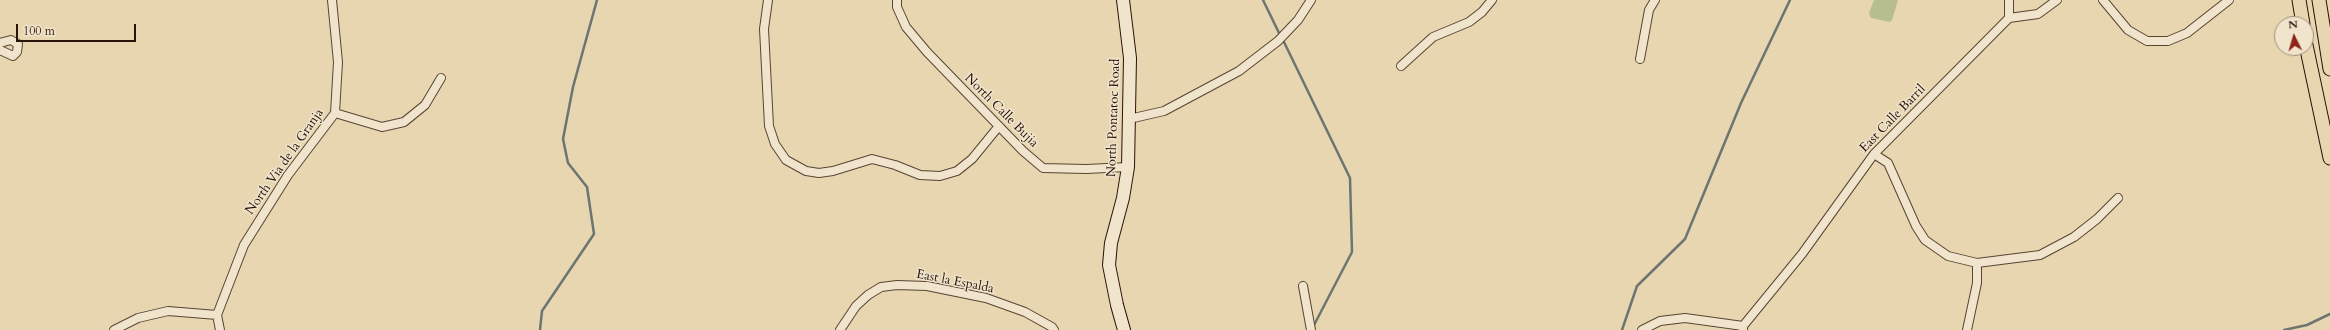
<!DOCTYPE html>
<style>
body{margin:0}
#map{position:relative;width:2330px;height:330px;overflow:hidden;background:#e8d6b0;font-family:Cardo,serif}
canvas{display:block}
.north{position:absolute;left:2274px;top:16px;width:40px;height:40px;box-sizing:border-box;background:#f0e4cc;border:1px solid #a0907e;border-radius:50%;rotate:355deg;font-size:11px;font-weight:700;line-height:16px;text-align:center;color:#281309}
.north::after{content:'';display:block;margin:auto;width:14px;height:18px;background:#8f2418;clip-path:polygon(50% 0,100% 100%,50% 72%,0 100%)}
.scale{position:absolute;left:16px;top:24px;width:120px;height:18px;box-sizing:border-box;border:2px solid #281309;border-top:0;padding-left:5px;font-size:12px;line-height:14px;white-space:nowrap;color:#281309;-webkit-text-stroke:3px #f0e4cc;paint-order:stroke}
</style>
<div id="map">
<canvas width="2330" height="330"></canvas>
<div class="north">N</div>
<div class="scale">100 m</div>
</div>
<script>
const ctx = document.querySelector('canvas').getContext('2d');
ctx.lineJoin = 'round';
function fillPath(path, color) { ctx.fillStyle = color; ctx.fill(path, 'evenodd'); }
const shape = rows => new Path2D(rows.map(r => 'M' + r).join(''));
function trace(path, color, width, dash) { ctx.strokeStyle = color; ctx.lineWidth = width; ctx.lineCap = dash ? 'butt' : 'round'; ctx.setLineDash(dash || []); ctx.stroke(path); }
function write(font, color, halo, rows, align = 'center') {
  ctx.font = font + ' Cardo,serif'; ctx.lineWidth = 3; ctx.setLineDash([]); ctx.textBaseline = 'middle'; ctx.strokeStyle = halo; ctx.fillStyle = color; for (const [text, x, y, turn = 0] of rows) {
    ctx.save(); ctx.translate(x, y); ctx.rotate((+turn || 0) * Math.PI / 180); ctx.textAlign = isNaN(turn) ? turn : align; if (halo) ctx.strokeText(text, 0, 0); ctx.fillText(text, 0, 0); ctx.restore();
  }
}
const green = shape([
 [1874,0,1898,0,1892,20,1890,22,1871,18,1869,13]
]);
const stream = shape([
 [1263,0,1280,35],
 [1283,40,1350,178,1352,252,1313,327],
 [540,330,542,311,594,234,587,187,568,163,563,139,573,87,597,0],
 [1622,330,1637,286,1685,239,1741,103,1790,0],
 [2284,330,2307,325,2330,314]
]);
const street = shape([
 [768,0,764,29,769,126,775,144,786,160,806,171,819,173,833,171,872,159,895,165,920,175,940,176,957,171,972,159,999,126],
 [897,0,897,7,906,27,927,52,1023,151,1043,168,1086,169,1128,167],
 [2103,0,2128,30,2147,41,2168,41,2187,33,2229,0],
 [2009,18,2009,0],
 [0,43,11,40,18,44,17,52,13,56,0,50],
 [1640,59,1649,10,1655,0],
 [1401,66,1433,37,1469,22,1482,12,1492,0],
 [335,113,382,127,404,122,425,105,441,78],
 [1129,119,1164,111,1239,71,1278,41,1298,20,1311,0],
 [1874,154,1888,163,1916,226,1925,240,1948,256,1977,263,2040,255,2074,237,2097,219,2118,198],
 [1303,286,1311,330],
 [1743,326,1802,254,1874,154,2009,18,2038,14,2057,0],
 [114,330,138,318,168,311,217,315],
 [220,330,217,315,244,245,288,175,335,113,338,62,332,0],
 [840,330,856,306,868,295,881,287,897,285,927,286,986,298,1025,312,1052,327,1054,330],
 [1642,330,1660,321,1685,318,1743,326,1743,330],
 [1967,330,1977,283,1977,263]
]);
const secondary = shape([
 [1123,0,1130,58,1128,167,1123,198,1111,243,1109,265,1117,305,1124,330]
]);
const primary = shape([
 [2299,0,2303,24],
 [2319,0,2330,69],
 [2306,45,2330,158]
]);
const streetNames = [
 ["North Calle Bujia",1001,111,45],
 ["North Pontatoc Road",1114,118,-88],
 ["East Calle Barril",1893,119,-46],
 ["North Via de la Granja",285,162,-55],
 ["East la Espalda",955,282,11]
];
fillPath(green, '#b5be8c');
trace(stream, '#6d7571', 2.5);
trace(street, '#584433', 10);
trace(secondary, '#281309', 14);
trace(primary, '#281309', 15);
trace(street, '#f0e4cc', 8);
trace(secondary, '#f0e4cc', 12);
trace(primary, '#e8d6b0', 13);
write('13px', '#281309', '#f0e4cc', streetNames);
</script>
